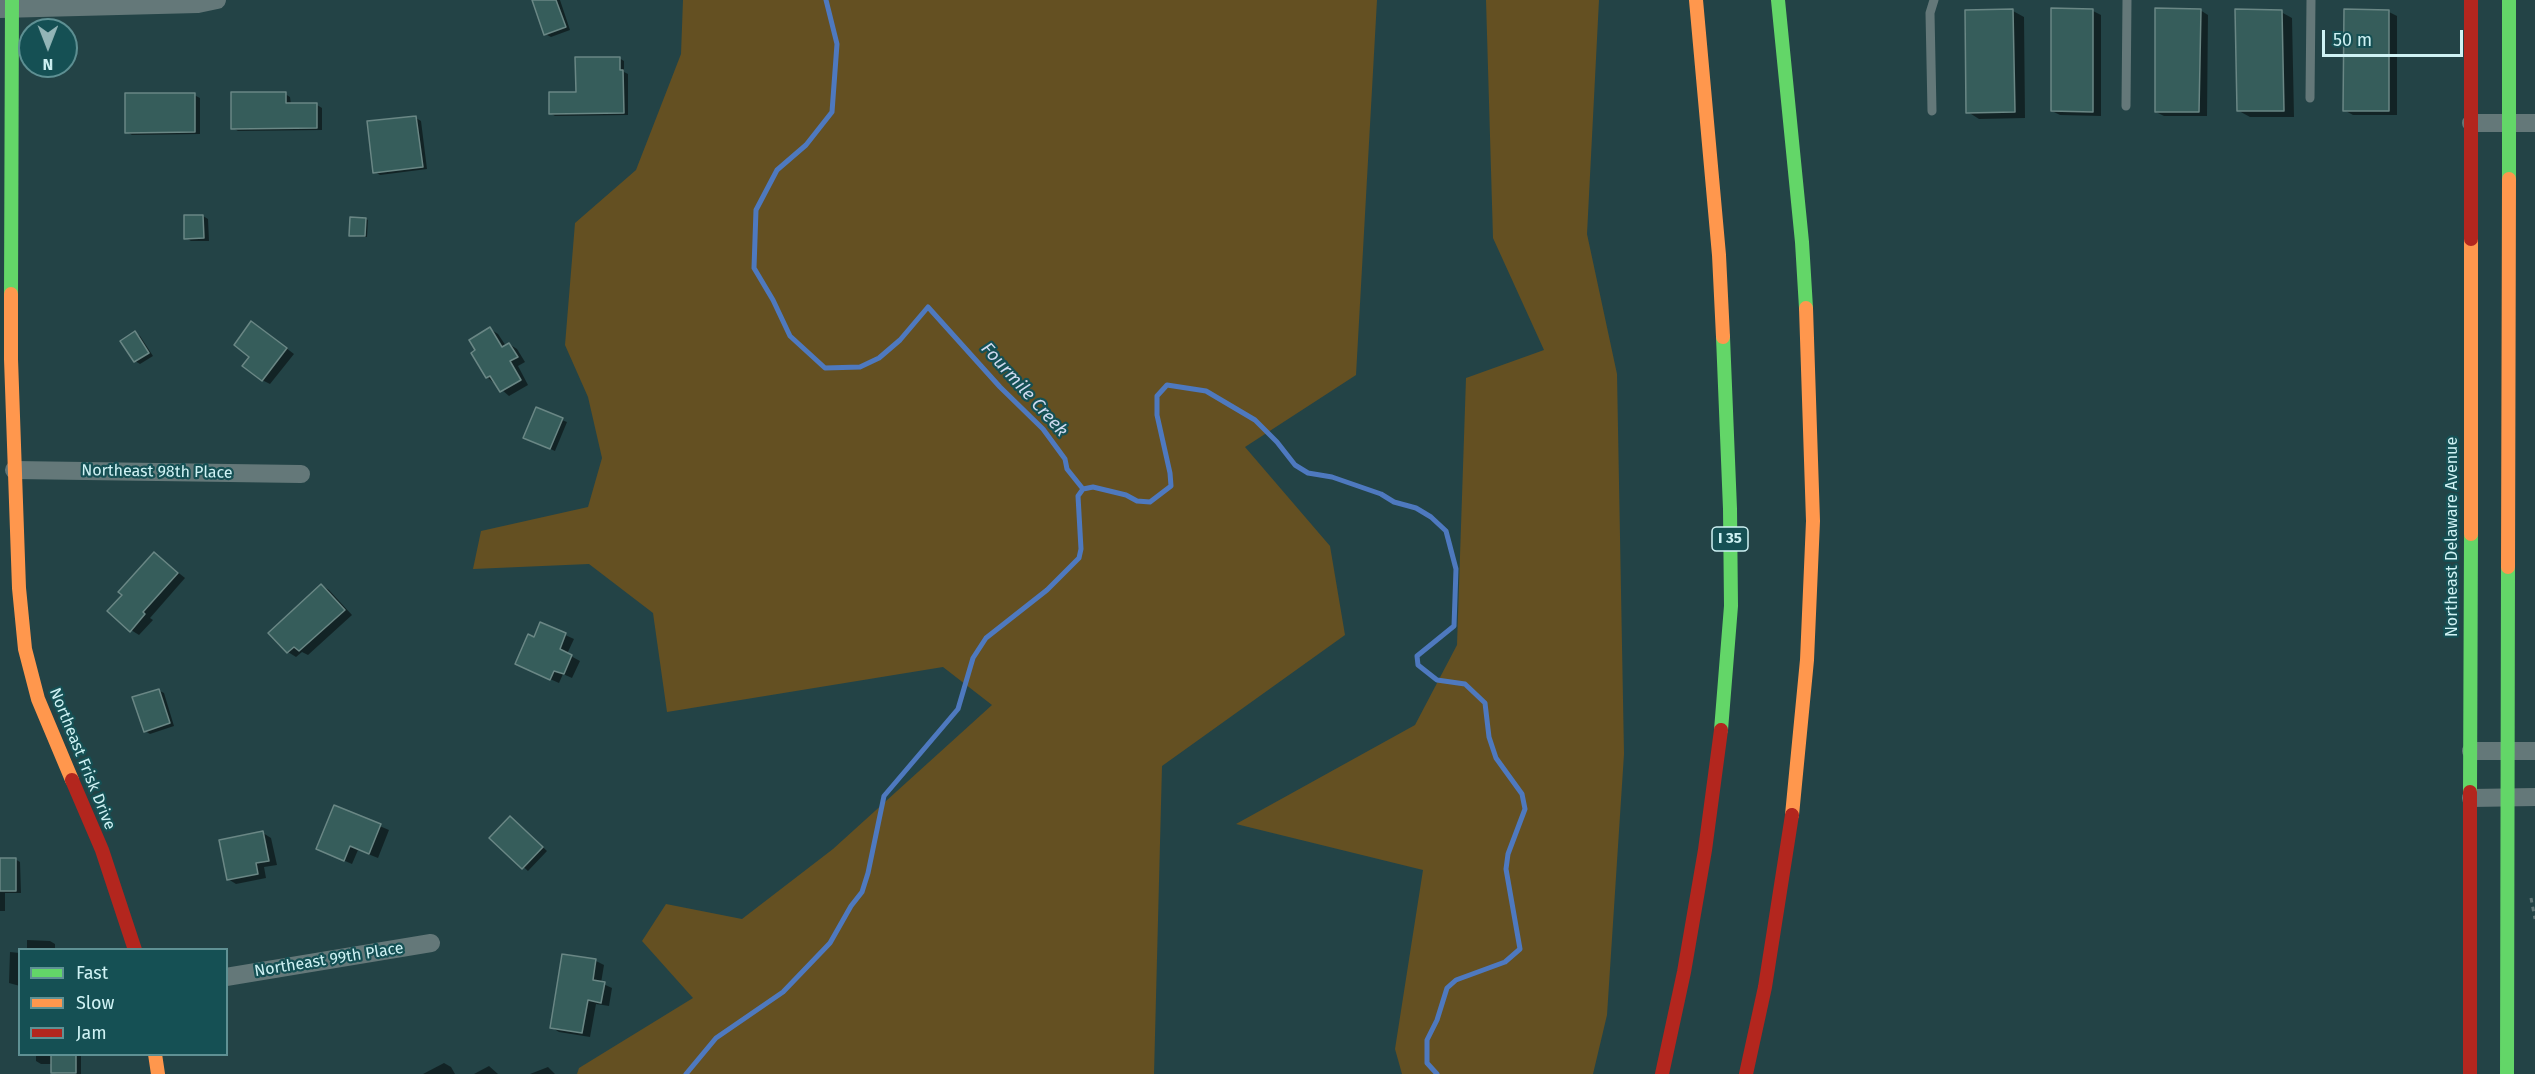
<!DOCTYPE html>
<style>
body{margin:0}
#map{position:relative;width:2535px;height:1074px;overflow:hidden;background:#234346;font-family:"Fira Sans",sans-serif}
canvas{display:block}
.legend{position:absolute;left:18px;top:948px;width:210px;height:108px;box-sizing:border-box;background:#155054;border:2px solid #5f9194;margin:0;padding:8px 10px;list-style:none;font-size:18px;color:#cff2f4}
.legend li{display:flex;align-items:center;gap:12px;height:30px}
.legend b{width:30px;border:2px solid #5f9194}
.north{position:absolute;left:18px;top:18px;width:60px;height:60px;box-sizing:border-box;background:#155054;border:2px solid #5f9194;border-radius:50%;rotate:180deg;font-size:16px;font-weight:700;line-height:24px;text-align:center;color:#cff2f4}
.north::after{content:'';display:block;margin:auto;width:21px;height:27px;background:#93b5b7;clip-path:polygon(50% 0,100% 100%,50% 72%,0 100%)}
.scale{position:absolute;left:2322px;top:30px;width:141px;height:27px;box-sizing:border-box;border:3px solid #cff2f4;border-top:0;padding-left:8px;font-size:18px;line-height:21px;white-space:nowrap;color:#cff2f4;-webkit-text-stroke:4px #155054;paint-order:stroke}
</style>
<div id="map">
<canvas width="2535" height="1074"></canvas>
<ul class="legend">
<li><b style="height:8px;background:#63d668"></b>Fast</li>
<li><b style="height:8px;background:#ff974d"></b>Slow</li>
<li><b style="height:8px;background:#b3261e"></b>Jam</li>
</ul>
<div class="north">N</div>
<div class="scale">50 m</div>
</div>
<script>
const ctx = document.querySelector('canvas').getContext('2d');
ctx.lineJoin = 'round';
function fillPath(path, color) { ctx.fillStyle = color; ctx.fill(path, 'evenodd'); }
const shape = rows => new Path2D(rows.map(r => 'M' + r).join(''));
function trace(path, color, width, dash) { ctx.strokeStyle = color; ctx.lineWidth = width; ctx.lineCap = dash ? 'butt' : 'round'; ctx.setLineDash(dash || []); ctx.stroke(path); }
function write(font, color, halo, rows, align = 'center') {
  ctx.font = font + ' "Fira Sans",sans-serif'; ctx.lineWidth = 4.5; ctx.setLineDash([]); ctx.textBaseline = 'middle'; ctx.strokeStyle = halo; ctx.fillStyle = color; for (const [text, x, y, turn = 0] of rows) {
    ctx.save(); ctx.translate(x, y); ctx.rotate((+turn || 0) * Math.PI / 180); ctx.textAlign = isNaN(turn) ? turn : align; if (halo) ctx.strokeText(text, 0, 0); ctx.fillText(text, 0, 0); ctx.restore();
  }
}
const green = shape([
 [683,0,1377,0,1356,375,1245,447,1330,546,1345,635,1162,766,1154,1074,577,1074,579,1068,693,998,642,941,666,904,742,919,833,849,992,705,943,667,667,712,653,613,589,564,473,569,481,531,588,507,602,458,588,397,565,345,575,223,636,170,681,54],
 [1486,0,1599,0,1587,234,1617,374,1624,754,1607,1015,1593,1074,1402,1074,1395,1049,1423,870,1236,824,1415,725,1457,645,1466,378,1544,350,1493,238]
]);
const shadow = shape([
 [534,0,560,0,570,30,551,37,545,34],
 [2200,10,2208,15,2207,116,2164,116,2156,112],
 [2013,11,2024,17,2025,118,1979,119,1968,112],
 [2093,11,2101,15,2101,116,2060,115,2052,111],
 [2281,12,2292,18,2294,117,2250,117,2239,111],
 [2389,12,2397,16,2397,115,2353,115,2344,110],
 [619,58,624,61,624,72,628,74,628,115,555,116,550,113],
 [285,94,290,97,291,105,317,105,322,108,322,130,238,131,233,128],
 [194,95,200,98,200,134,132,135,127,132],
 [416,118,421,121,427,169,380,175,375,172],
 [203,216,208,219,209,241,191,241,186,238],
 [366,219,368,220,367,237,353,236],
 [260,328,294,354,270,384,262,380,252,357],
 [490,329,498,334,506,346,509,344,517,349,525,362,518,366,528,385,509,396,487,377],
 [135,333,140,336,153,356,140,364,135,361],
 [562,420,567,422,555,451,530,440],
 [155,554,185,578,150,618,153,620,139,635,131,630],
 [321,585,329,590,352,615,308,655,302,652,296,657,288,652],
 [541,624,574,639,567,654,580,661,572,678,563,674,559,683,525,668],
 [158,690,164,693,174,726,150,734,145,731],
 [335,807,389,830,378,858,358,850,352,864,317,849],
 [515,821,547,851,528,871,491,838],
 [263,833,271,838,277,865,264,867,266,878,236,884,228,879],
 [0,859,15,859,20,862,21,893,5,893,5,911,0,911],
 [27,940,50,941,55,944,55,950,27,950],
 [10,952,20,953,20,986,9,983],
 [596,961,604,965,601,983,612,988,609,1006,596,1004,590,1037,559,1032,551,1027],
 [36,1054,81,1054,81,1074,57,1074,53,1072,53,1064,41,1064,36,1061],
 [444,1063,451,1067,455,1074,423,1074],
 [489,1066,498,1074,474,1074],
 [548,1067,555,1074,530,1074]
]);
const stream = shape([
 [826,0,837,44,832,112,806,145,777,170,756,210,754,268,773,300,790,336,825,368,860,367,879,358,900,340,928,307,1000,387,1043,429,1065,459,1067,469,1083,489],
 [1083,489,1093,487,1126,495,1137,501,1150,502,1171,486,1170,473,1157,415,1157,396,1167,385,1206,391,1255,420,1277,442,1295,465,1308,473,1332,477,1381,494,1394,502,1416,508,1431,517,1446,531,1456,569,1454,626,1417,656,1418,665,1437,680,1465,684,1485,703,1489,737,1496,758,1522,794,1525,809,1508,854,1506,869,1520,949,1505,962,1456,980,1447,988,1437,1020,1427,1040,1427,1063,1437,1074],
 [686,1074,716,1038,783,992,830,943,851,906,862,892,868,873,884,796,958,709,973,658,986,638,1047,590,1079,558,1081,549,1078,496,1083,489]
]);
const building = shape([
 [532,0,556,0,566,27,544,35,532,0],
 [2051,8,2093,9,2093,112,2051,111,2051,8],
 [2155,8,2201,9,2199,112,2155,112,2155,8],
 [2013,9,2015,112,1966,113,1965,10,2013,9],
 [2235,9,2282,10,2284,111,2237,111,2235,9],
 [2344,9,2389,10,2389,111,2343,111,2344,9],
 [575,57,620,57,620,70,623,70,624,113,549,114,549,92,576,92,575,57],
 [231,92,286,92,286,103,317,103,317,128,231,129,231,92],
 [125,93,195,93,195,132,125,133,125,93],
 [416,116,423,167,373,173,367,121,416,116],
 [184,215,203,215,204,238,184,239,184,215],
 [350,217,366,218,365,236,349,236,350,217],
 [251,321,287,348,262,381,242,366,249,357,234,345,251,321],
 [490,327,502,347,509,343,518,357,510,361,521,380,500,392,490,376,486,378,471,353,475,350,469,340,490,327],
 [135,331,149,353,134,362,120,341,135,331],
 [536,407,563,418,550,449,523,438,536,407],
 [154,552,178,573,143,612,145,614,130,632,107,611,122,595,118,592,154,552],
 [321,584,345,610,299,651,294,647,287,653,268,633,321,584],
 [540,622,566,633,560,649,572,655,564,674,554,671,550,680,515,664,528,634,534,637,540,622],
 [159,689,170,723,144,732,132,697,159,689],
 [334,805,381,824,369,854,350,846,344,861,316,849,334,805],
 [510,816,543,847,522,869,489,838,510,816],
 [263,831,269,861,256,863,258,874,227,880,219,840,263,831],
 [0,858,16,858,16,891,0,891,0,858],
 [562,954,596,959,593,980,605,982,601,1003,588,1000,582,1033,550,1028,562,954],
 [51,1054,76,1054,76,1073,51,1073,51,1054]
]);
const path = shape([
 [2531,898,2535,919]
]);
const lane = shape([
 [2310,98,2311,0],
 [2126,106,2127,0],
 [1932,111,1930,13,1934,0]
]);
const street = shape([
 [0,9,198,4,217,0],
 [2471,123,2535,123],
 [14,470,301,474],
 [2471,751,2535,751],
 [2471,798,2535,797],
 [226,977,431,943]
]);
const fast = shape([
 [1778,0,1802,242,1806,308],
 [2509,179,2509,0],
 [11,294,12,0],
 [1721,730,1731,606,1730,509,1723,337],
 [2470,792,2471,534],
 [2507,1074,2508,567]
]);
const slow = shape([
 [1696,0,1719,255,1723,337],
 [11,294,11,359,19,588,25,649,38,699,72,780],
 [2471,534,2471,239],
 [2508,567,2509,179],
 [1792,815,1807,660,1813,521,1806,308],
 [155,1054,158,1074]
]);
const jam = shape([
 [2471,239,2471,0],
 [72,780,102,850,135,950],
 [1662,1074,1684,972,1705,850,1721,730],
 [1746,1074,1765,987,1792,815],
 [2470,1074,2470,792]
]);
const shields = [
 [1730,539,36]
];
const shieldNames = [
 ["I 35",1730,539]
];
const streetNames = [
 ["Northeast 98th Place",157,472,1],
 ["Northeast Delaware Avenue",2453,537,-90],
 ["Northeast Frisk Drive",82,759,68],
 ["Northeast 99th Place",329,960,-9]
];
const waterNames = [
 ["Fourmile Creek",1024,390,48]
];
fillPath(green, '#645022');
fillPath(shadow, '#0007');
trace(stream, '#4e79bf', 5);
fillPath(building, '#365d5b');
trace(building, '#6a8785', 1.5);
trace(path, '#607576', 3, [4.5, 4.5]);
trace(lane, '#647879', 9);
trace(street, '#647879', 18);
trace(fast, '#63d668', 14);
trace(slow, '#ff974d', 14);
trace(jam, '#b3261e', 14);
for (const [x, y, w] of shields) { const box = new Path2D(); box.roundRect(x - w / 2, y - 12, w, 24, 4.5); ctx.fillStyle = '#155054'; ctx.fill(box); trace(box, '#cff2f4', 1.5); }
write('bold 15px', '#cff2f4', null, shieldNames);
write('16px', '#cff2f4', '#155054', streetNames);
write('italic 18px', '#cedaef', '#155054', waterNames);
</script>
